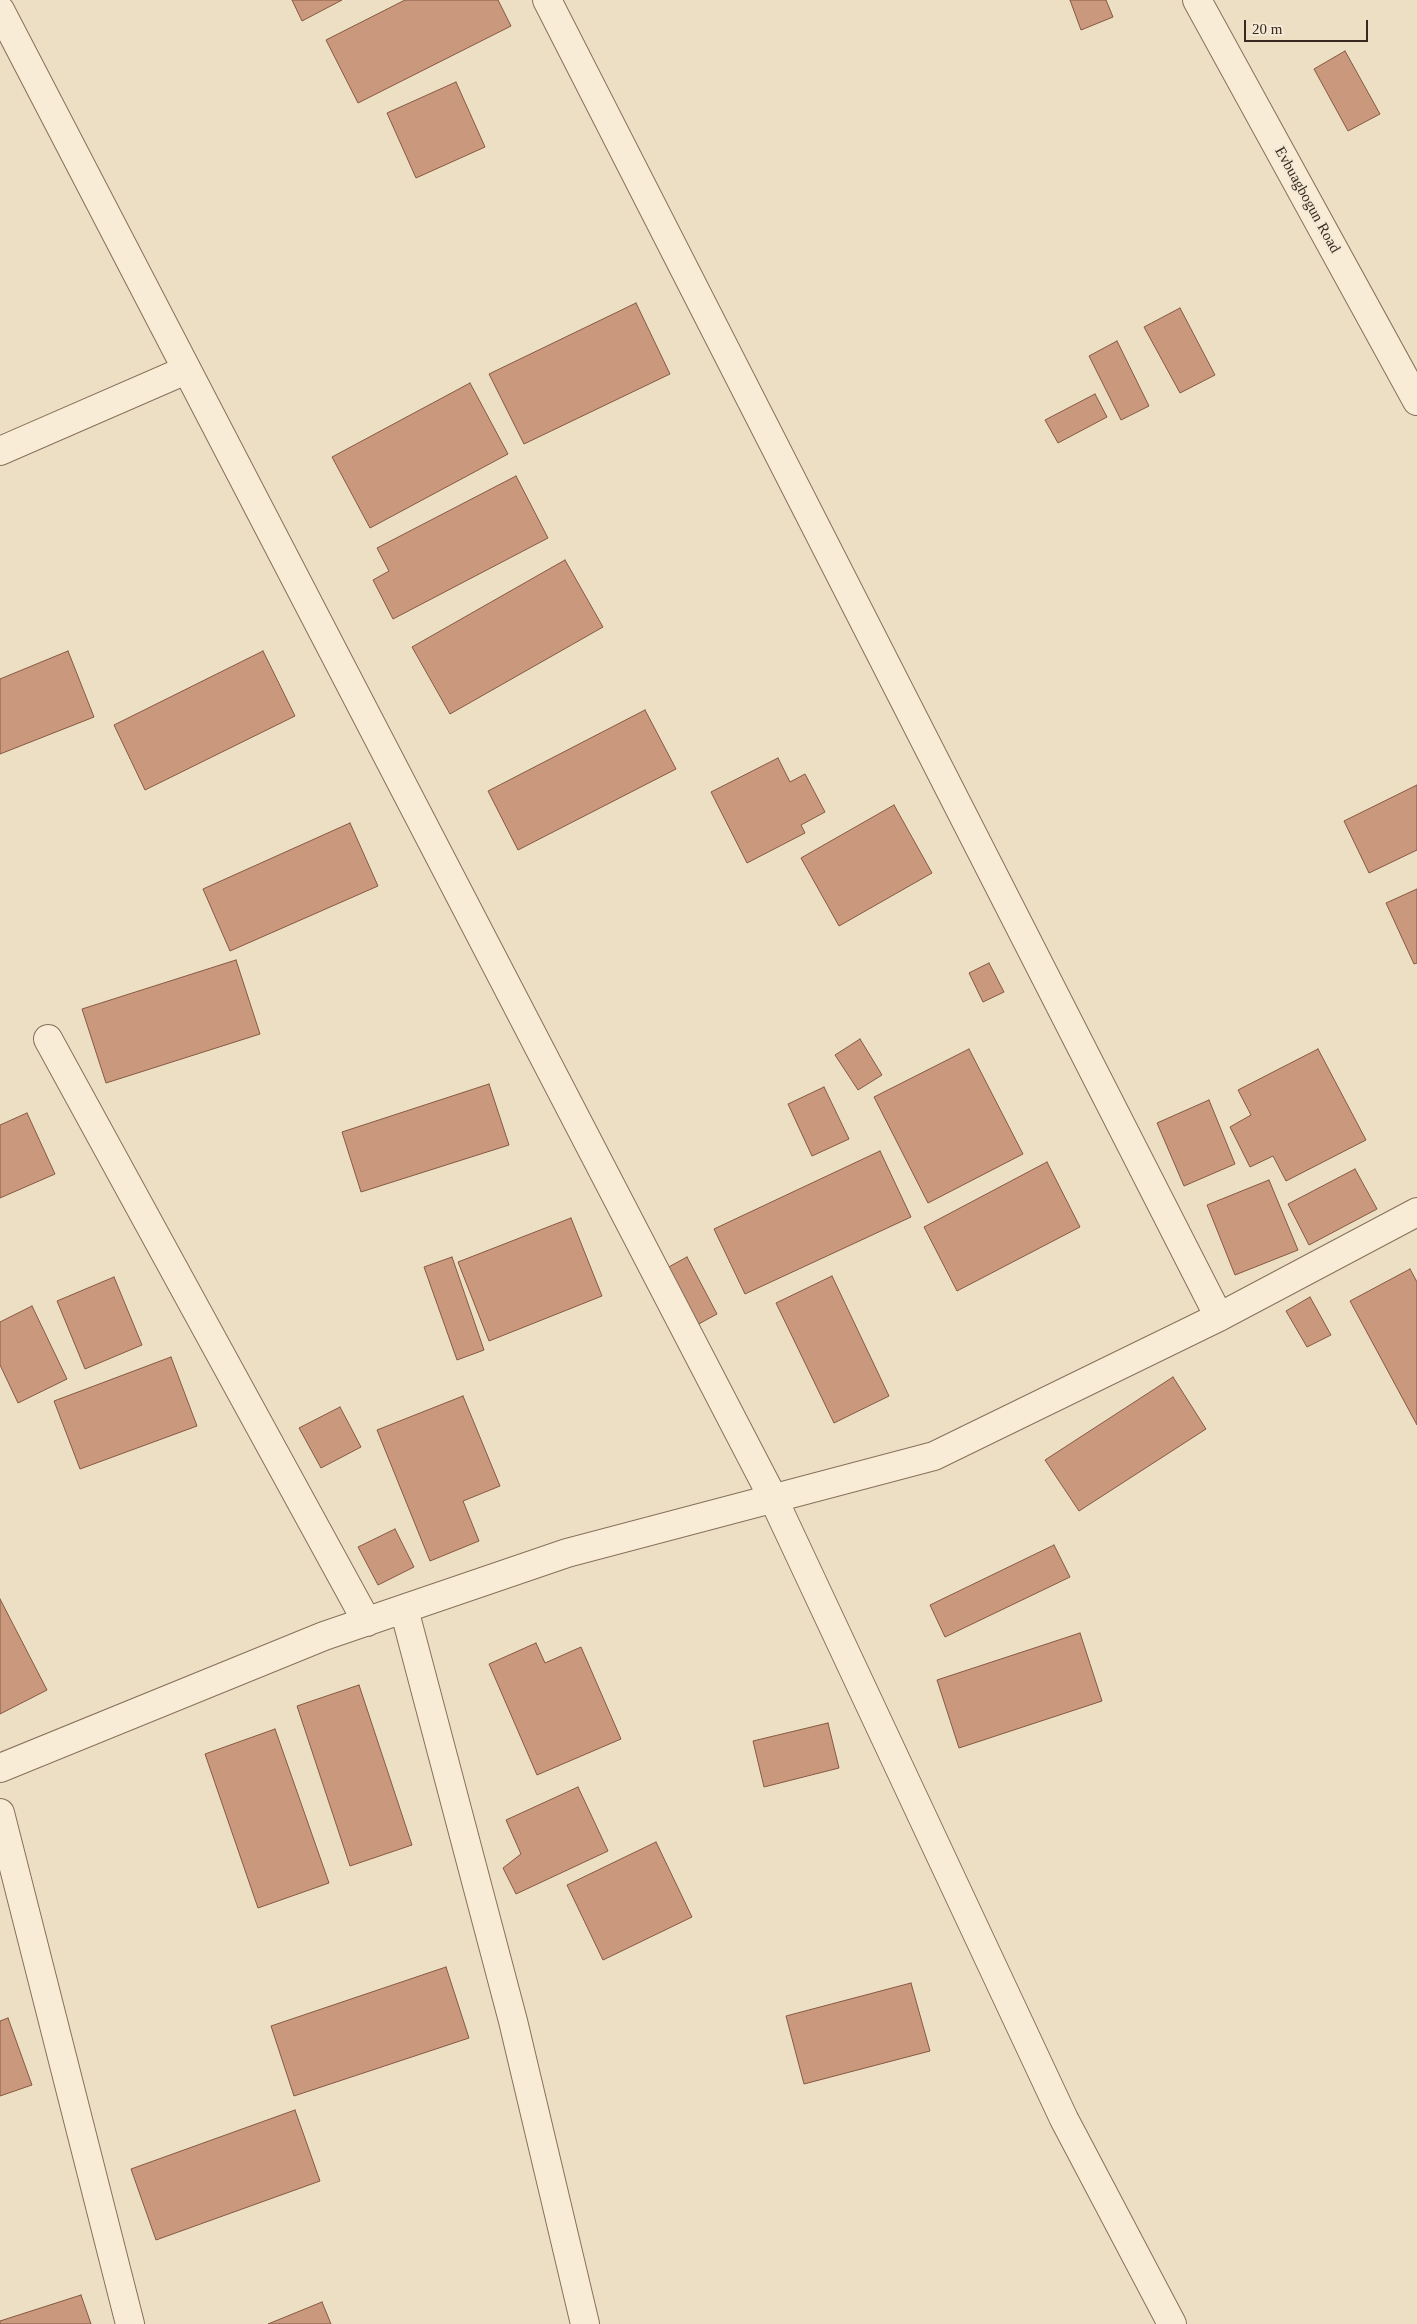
<!DOCTYPE html>
<style>
body{margin:0}
#map{position:relative;width:1417px;height:2324px;overflow:hidden;background:#eddfc4;font-family:Georgia,serif}
canvas{display:block}
.scale{position:absolute;left:1244px;top:20px;width:124px;height:22px;box-sizing:border-box;border:2px solid #37291f;border-top:0;padding-left:6px;font-size:15px;line-height:18px;white-space:nowrap;color:#37291f;-webkit-text-stroke:4px #f4e9d4;paint-order:stroke}
</style>
<div id="map">
<canvas width="1417" height="2324"></canvas>
<div class="scale">20 m</div>
</div>
<script>
const ctx = document.querySelector('canvas').getContext('2d');
ctx.lineJoin = 'round';
function fillPath(path, color) { ctx.fillStyle = color; ctx.fill(path, 'evenodd'); }
const shape = rows => new Path2D(rows.map(r => 'M' + r).join(''));
function trace(path, color, width, dash) { ctx.strokeStyle = color; ctx.lineWidth = width; ctx.lineCap = dash ? 'butt' : 'round'; ctx.setLineDash(dash || []); ctx.stroke(path); }
function write(font, color, halo, rows, align = 'center') {
  ctx.font = font + ' Georgia,serif'; ctx.lineWidth = 4; ctx.setLineDash([]); ctx.textBaseline = 'middle'; ctx.strokeStyle = halo; ctx.fillStyle = color; for (const [text, x, y, turn = 0] of rows) {
    ctx.save(); ctx.translate(x, y); ctx.rotate((+turn || 0) * Math.PI / 180); ctx.textAlign = isNaN(turn) ? turn : align; if (halo) ctx.strokeText(text, 0, 0); ctx.fillText(text, 0, 0); ctx.restore();
  }
}
const building = shape([
 [292,0,342,0,302,21,292,0],
 [405,0,498,0,511,26,358,103,326,40,405,0],
 [1070,0,1106,0,1113,17,1081,30,1070,0],
 [1345,51,1380,114,1348,131,1314,69,1345,51],
 [456,82,485,147,416,178,387,113,456,82],
 [636,303,670,374,524,444,489,374,636,303],
 [1180,308,1215,375,1180,393,1144,327,1180,308],
 [1117,341,1149,406,1121,420,1089,356,1117,341],
 [470,383,508,454,370,528,332,457,470,383],
 [1095,394,1107,417,1058,443,1045,420,1095,394],
 [516,476,548,538,393,619,373,580,389,571,377,548,516,476],
 [565,560,603,627,450,714,412,647,565,560],
 [68,651,94,717,0,754,0,679,68,651],
 [263,651,295,716,145,790,114,725,263,651],
 [645,710,676,769,518,850,488,791,645,710],
 [778,758,790,782,805,774,825,812,801,825,805,833,747,863,711,792,778,758],
 [1417,785,1417,850,1369,873,1344,821,1417,785],
 [894,805,932,873,839,926,801,858,894,805],
 [350,823,378,886,230,951,203,889,350,823],
 [1417,889,1417,963,1414,964,1386,903,1417,889],
 [236,960,260,1034,106,1083,82,1009,236,960],
 [989,963,1004,992,983,1002,969,973,989,963],
 [860,1039,882,1075,858,1090,835,1055,860,1039],
 [969,1049,1023,1154,928,1203,874,1097,969,1049],
 [1318,1049,1366,1140,1286,1181,1273,1156,1250,1167,1230,1127,1251,1115,1238,1090,1318,1049],
 [489,1084,509,1145,361,1192,342,1132,489,1084],
 [824,1087,849,1139,812,1156,788,1104,824,1087],
 [1209,1100,1235,1164,1184,1186,1157,1123,1209,1100],
 [27,1113,55,1174,0,1198,0,1125,27,1113],
 [880,1151,911,1217,745,1294,714,1229,880,1151],
 [1047,1162,1080,1227,957,1291,924,1227,1047,1162],
 [1355,1169,1377,1209,1309,1245,1288,1204,1355,1169],
 [1269,1180,1298,1250,1235,1275,1207,1205,1269,1180],
 [571,1218,602,1296,489,1341,458,1262,571,1218],
 [452,1257,484,1350,457,1360,424,1267,452,1257],
 [687,1257,717,1314,695,1326,665,1269,687,1257],
 [1410,1269,1417,1282,1417,1425,1350,1301,1410,1269],
 [832,1276,889,1396,834,1423,776,1303,832,1276],
 [114,1277,142,1345,85,1369,57,1301,114,1277],
 [1310,1297,1331,1335,1307,1347,1286,1311,1310,1297],
 [32,1306,67,1379,18,1403,0,1365,0,1322,32,1306],
 [171,1357,197,1426,80,1469,54,1401,171,1357],
 [1173,1377,1206,1429,1079,1511,1045,1460,1173,1377],
 [463,1396,500,1486,463,1501,479,1541,430,1561,377,1430,463,1396],
 [340,1407,361,1447,321,1468,299,1428,340,1407],
 [395,1529,414,1567,378,1585,358,1547,395,1529],
 [1054,1545,1070,1577,945,1637,930,1605,1054,1545],
 [0,1599,47,1690,0,1714,0,1599],
 [1080,1633,1102,1701,959,1748,937,1680,1080,1633],
 [536,1643,545,1663,581,1647,621,1739,537,1775,489,1664,536,1643],
 [359,1685,412,1845,350,1866,297,1706,359,1685],
 [828,1723,839,1768,764,1787,753,1741,828,1723],
 [275,1729,329,1883,258,1908,205,1754,275,1729],
 [578,1787,608,1851,516,1894,503,1868,521,1854,506,1820,578,1787],
 [656,1842,692,1917,603,1960,567,1885,656,1842],
 [446,1967,469,2038,294,2096,271,2026,446,1967],
 [911,1983,930,2051,804,2084,786,2016,911,1983],
 [8,2018,32,2085,0,2096,0,2021,8,2018],
 [295,2110,320,2181,156,2240,131,2169,295,2110],
 [81,2295,91,2324,0,2324,0,2321,81,2295],
 [322,2302,331,2324,268,2324,322,2302]
]);
const minor = shape([
 [547,0,1219,1317],
 [1197,0,1417,401],
 [0,10,773,1498,1064,2119,1172,2324],
 [0,451,186,370],
 [48,1039,367,1622],
 [404,1609,513,2021,585,2324],
 [0,1768,324,1636,567,1553,934,1456,1219,1317,1417,1212],
 [0,1813,130,2324]
]);
const streetNames = [
 ["Evbuagbogun Road",1307,200,61]
];
fillPath(building, '#ca987c');
trace(building, '#855942', 1);
trace(minor, '#87705b', 30);
trace(minor, '#f8ecd7', 28);
write('15px', '#37291f', '#f4e9d4', streetNames);
</script>
